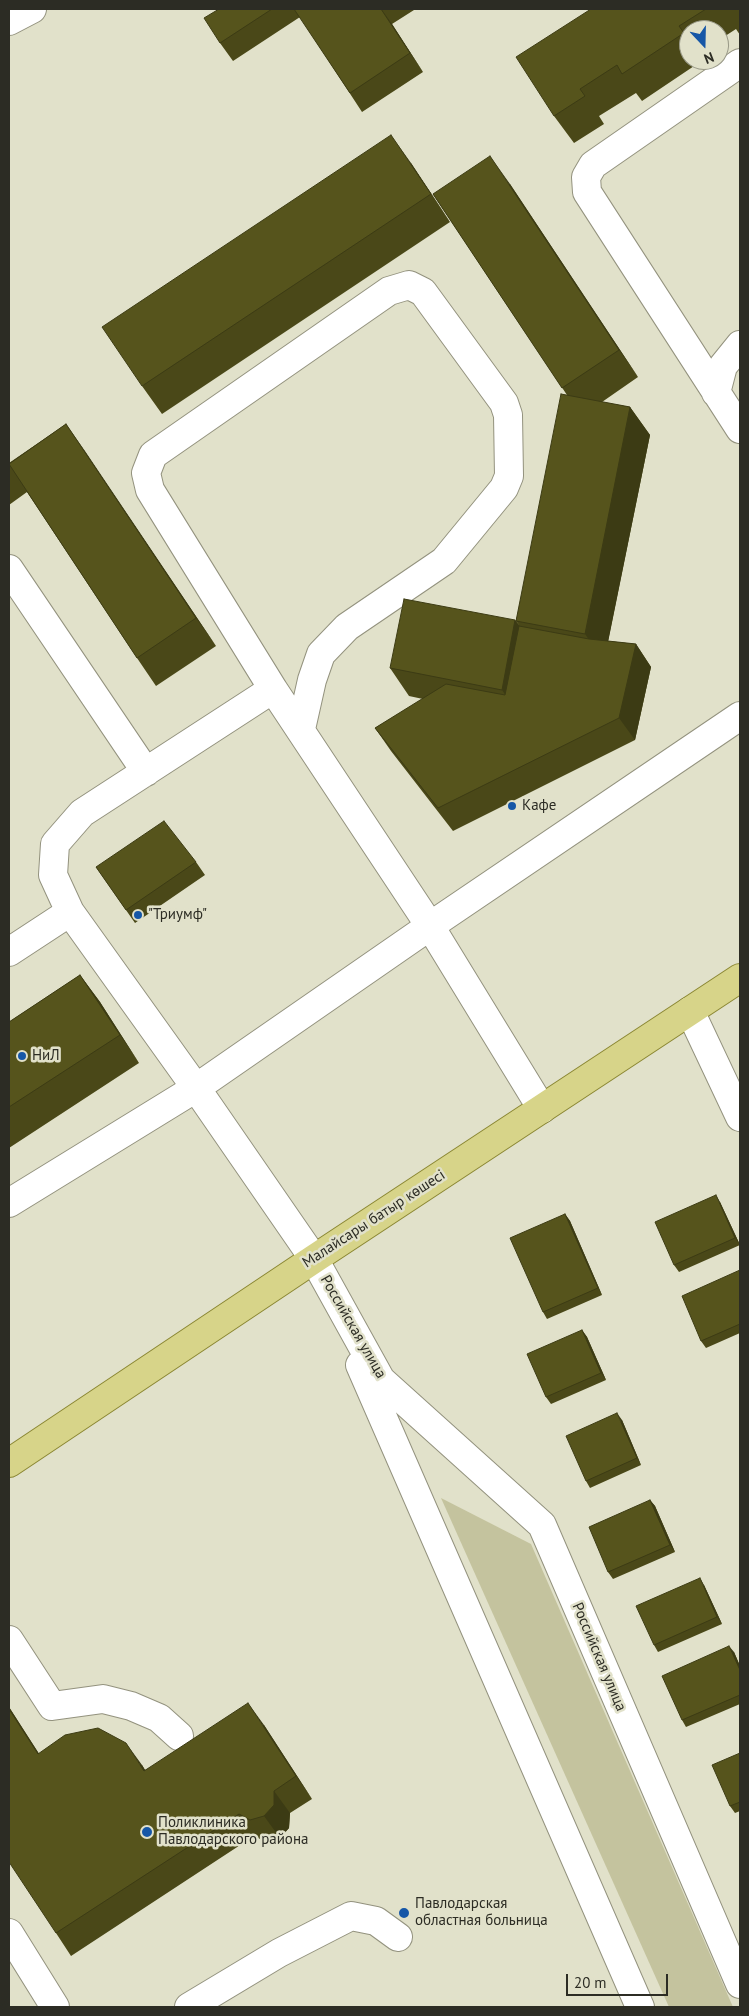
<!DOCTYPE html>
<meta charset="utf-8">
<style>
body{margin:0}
#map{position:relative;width:749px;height:2016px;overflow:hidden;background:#e1e1ca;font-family:"PT Sans",sans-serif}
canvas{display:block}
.frame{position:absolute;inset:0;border:10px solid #2c2c24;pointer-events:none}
.north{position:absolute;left:679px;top:20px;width:50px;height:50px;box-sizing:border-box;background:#e1e1ca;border:1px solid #998;border-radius:50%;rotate:159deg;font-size:14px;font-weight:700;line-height:20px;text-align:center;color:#2c2c24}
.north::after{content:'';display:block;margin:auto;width:18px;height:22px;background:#1657a7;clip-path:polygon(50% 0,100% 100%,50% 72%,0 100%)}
.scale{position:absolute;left:566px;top:1974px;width:102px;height:22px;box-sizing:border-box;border:2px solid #2c2c24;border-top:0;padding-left:6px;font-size:15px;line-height:18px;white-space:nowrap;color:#2c2c24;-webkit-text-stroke:4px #e1e1ca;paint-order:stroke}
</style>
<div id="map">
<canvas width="749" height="2016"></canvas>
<div class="frame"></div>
<div class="north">N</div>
<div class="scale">20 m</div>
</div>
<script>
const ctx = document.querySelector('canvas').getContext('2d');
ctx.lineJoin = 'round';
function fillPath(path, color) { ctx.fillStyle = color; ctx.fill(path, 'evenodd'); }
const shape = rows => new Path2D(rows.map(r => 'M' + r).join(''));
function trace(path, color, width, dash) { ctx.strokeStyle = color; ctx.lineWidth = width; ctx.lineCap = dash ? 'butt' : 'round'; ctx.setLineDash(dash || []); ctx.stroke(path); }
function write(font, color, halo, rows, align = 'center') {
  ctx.font = font + ' "PT Sans",sans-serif'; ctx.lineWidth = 5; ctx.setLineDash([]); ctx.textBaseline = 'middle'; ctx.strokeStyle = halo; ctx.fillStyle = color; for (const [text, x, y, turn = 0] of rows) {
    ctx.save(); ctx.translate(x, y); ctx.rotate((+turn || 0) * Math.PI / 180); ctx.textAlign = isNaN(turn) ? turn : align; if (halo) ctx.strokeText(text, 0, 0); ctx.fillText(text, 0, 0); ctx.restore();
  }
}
const green = shape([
 [441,1498,531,1544,733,2007,669,2007]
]);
const minor = shape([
 [9,21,32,9],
 [740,63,593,165,586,177,587,192,740,429],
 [716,393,723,366,740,345],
 [9,569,146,772],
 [273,689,150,490,146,473,153,455,389,291,409,285,423,292,504,403,508,415,509,476,504,488,444,561,347,627,321,654,312,680,301,729],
 [9,952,70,912],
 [690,1011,740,1117],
 [542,1109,430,926,273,689,82,813,55,844,53,875,70,912,196,1088,314,1259,381,1380,542,1525,740,1984],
 [9,1203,196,1088,430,926,740,716],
 [360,1365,640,2007],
 [9,1640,52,1706,103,1699,131,1706,159,1718,179,1736],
 [9,1933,55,2007],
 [189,2007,279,1953,351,1916,376,1921,398,1937]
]);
const major = shape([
 [9,1463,314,1259,740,978]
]);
const wall = shape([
 [219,9,413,9,414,10,392,24,423,72,362,112,300,17,233,61,220,43],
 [591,9,740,9,740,35,736,29,719,40,719,30,689,30,689,60,703,60,642,101,636,93,599,116,604,124,574,143,554,116],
 [411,163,450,222,162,414,142,386],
 [510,184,638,377,602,402,630,407,650,435,608,641,636,644,651,667,635,740,453,831,391,751,375,728,423,699,409,696,390,668,515,620,520,626,516,621,567,395,433,194],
 [66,424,216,646,156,686,137,658,27,492,9,505,9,463],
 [196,862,205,875,135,923,96,867],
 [80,975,100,1002,139,1063,9,1148,9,1022],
 [720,1202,740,1245,679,1272,674,1265],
 [565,1214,570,1221,602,1295,547,1319,543,1312],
 [740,1270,740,1333,706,1348,701,1341],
 [582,1330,587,1337,606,1380,551,1404,546,1397],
 [622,1420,641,1465,590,1488,586,1481],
 [650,1500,655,1506,675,1552,613,1579,608,1572],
 [704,1585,722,1624,658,1652,654,1645],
 [734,1652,740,1666,740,1704,686,1727,682,1720],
 [9,1707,39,1754,142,1765,145,1770,264,1725,312,1799,290,1813,289,1828,280,1838,266,1842,254,1836,71,1956,56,1933],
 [740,1753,740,1811,735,1813,730,1806]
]);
const shadedWall = shape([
 [381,9,392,24,423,72,410,53],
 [391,135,411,163,450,222,431,194],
 [490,156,510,184,638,377,619,350],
 [630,407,650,435,604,662,585,634],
 [66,424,85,451,216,646,196,618],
 [515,620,534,648,521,718,502,690],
 [636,644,651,667,635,740,619,718],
 [80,975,100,1002,139,1063,120,1035],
 [716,1195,720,1202,740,1245,735,1238],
 [565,1214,570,1221,602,1295,598,1288],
 [582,1330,587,1337,606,1380,601,1373],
 [617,1413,622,1420,641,1465,637,1458],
 [650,1500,655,1506,675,1552,670,1545],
 [700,1578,704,1585,722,1624,717,1617],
 [729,1646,734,1652,740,1666,740,1670],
 [248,1703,264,1725,312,1799,296,1776],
 [9,1707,54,1777,38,1754,9,1709],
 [126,1743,142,1765,159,1793,144,1771],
 [274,1791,290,1813,289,1828,280,1838,264,1816]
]);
const building = shape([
 [219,9,272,9,220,43,204,18,219,9],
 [294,9,381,9,410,53,350,93,294,9],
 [591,9,706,9,679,26,684,33,622,74,617,65,580,89,585,96,554,116,516,57,591,9],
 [391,135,431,194,142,386,102,327,391,135],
 [490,156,619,350,562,388,433,194,490,156],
 [561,394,630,407,585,634,516,621,561,394],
 [66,424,196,618,137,658,9,464,66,424],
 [404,599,515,620,502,690,390,668,404,599],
 [519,626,589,639,636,644,619,718,438,808,375,728,446,684,505,695,519,626],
 [164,821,196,862,126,910,96,867,164,821],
 [80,975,120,1035,9,1107,9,1022,80,975],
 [716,1195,735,1238,674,1265,655,1222,716,1195],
 [565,1214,598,1288,543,1312,510,1238,565,1214],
 [740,1270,740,1324,701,1341,682,1296,740,1270],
 [582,1330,601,1373,546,1397,527,1354,582,1330],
 [617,1413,637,1458,586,1481,566,1436,617,1413],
 [650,1500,670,1545,608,1572,589,1527,650,1500],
 [700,1578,717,1617,654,1645,636,1606,700,1578],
 [729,1646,740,1670,740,1695,682,1720,662,1676,729,1646],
 [248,1703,296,1776,274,1791,274,1805,264,1816,250,1820,239,1814,56,1933,9,1862,9,1709,38,1754,65,1735,98,1728,126,1743,144,1771,248,1703],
 [740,1753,740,1802,730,1806,712,1765,740,1753]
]);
const markers = [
 [512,806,5,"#1657a7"],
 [138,915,5,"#1657a7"],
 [22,1056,5,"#1657a7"],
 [147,1832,6,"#1657a7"],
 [404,1913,6,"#1657a7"]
];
const poiNames = [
 ["Кафе",522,806],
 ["\"Триумф\"",148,915],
 ["НиЛ",32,1056],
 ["Поликлиника",158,1823],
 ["Павлодарского района",158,1840],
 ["Павлодарская",415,1904],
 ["областная больница",415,1921]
];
const streetNames = [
 ["Малайсары батыр көшесі",374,1219,-33],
 ["Российская улица",353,1327,60],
 ["Российская улица",599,1657,67]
];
fillPath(green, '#c4c39e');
trace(minor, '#93927e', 30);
trace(major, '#8a8632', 30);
trace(minor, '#fff', 28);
trace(major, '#d7d489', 28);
fillPath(wall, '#4a4818');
fillPath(shadedWall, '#3c3b14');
fillPath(building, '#56541c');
trace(building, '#3c3b14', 1);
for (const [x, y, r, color] of markers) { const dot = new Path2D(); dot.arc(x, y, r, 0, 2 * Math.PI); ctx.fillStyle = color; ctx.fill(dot); trace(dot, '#e1e1ca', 2); }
write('15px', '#2c2c24', '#e1e1ca', poiNames, 'left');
write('15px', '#2c2c24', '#e1e1ca', streetNames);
</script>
